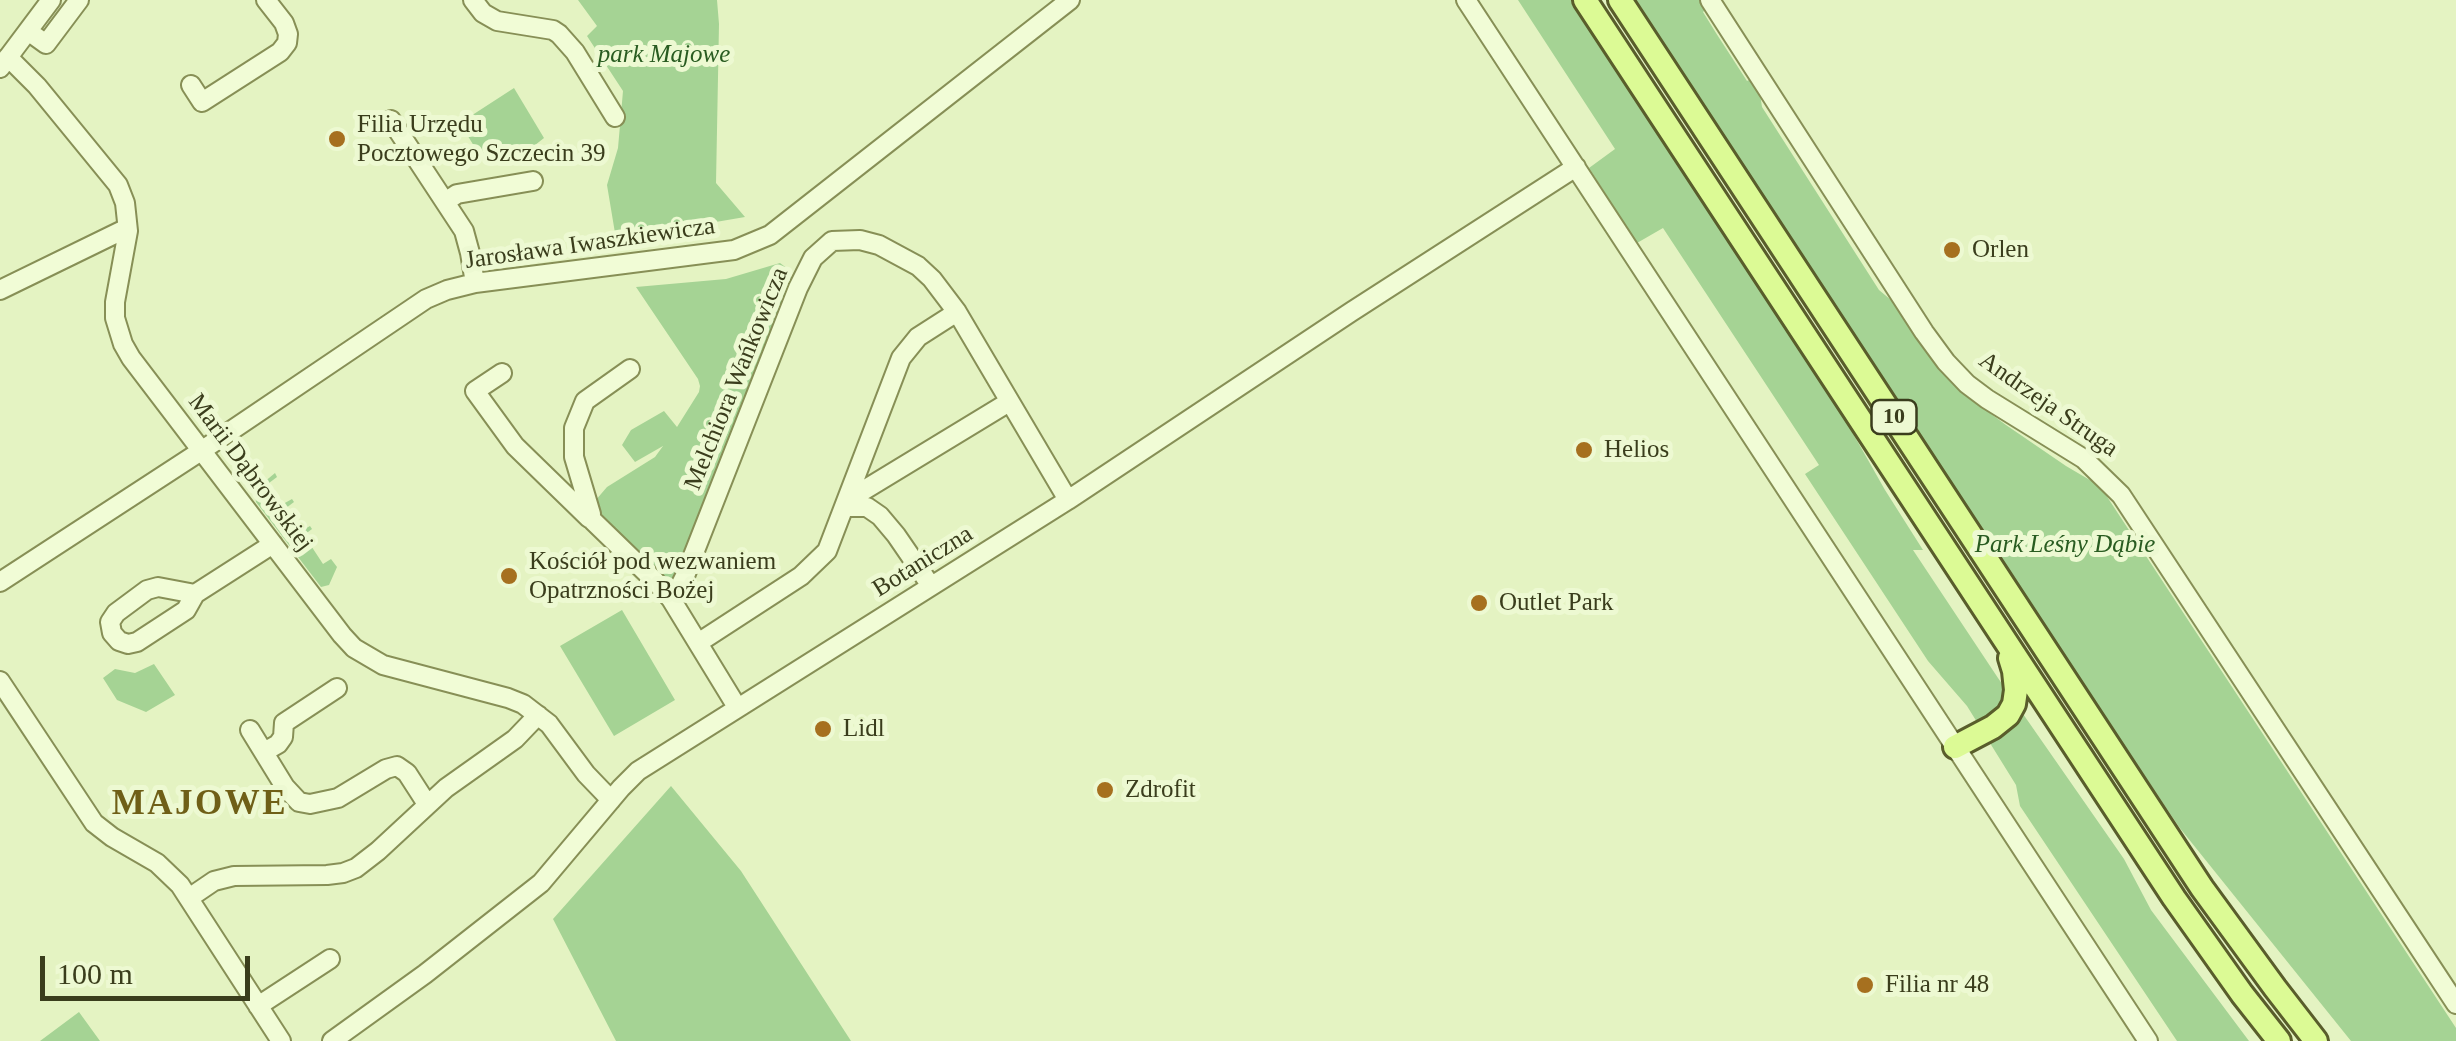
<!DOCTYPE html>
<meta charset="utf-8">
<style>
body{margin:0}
#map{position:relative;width:2456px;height:1041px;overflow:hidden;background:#e4f3c2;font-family:"Times New Roman",serif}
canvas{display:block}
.scale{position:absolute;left:40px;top:956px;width:210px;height:45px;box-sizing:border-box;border:5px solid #3a3d1c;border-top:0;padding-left:12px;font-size:30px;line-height:35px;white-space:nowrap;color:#3a3d1c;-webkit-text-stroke:8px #edf9d2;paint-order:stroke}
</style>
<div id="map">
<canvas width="2456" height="1041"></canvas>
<div class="scale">100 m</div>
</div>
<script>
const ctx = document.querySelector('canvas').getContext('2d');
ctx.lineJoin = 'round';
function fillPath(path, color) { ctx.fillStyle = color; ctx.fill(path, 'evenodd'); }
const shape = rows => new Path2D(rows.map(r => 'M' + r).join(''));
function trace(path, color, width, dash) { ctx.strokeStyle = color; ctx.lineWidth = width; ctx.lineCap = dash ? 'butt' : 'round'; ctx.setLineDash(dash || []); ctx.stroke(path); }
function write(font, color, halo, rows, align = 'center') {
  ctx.font = font + ' "Times New Roman",serif'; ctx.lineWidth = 10; ctx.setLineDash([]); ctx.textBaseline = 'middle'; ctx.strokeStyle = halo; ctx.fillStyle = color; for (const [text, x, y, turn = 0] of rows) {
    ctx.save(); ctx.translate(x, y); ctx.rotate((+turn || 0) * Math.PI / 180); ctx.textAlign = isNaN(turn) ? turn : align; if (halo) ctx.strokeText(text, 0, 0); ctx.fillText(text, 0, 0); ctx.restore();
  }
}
const green = shape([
 [578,0,717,0,719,24,716,183,745,217,616,239,607,185,618,148,623,91,587,36,597,26],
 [1518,0,1571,0,1838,407,1885,490,1923,550,1913,550,1998,678,2124,859,2151,910,2249,1041,2177,1041,2020,806,2016,785,1967,706,1928,661,1805,474,1819,465,1663,228,1637,243,1589,168,1615,149],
 [1632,0,1700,0,1706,9,1703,12,1716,33,1747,81,1751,79,1760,94,1762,107,1879,290,1897,305,1913,331,1943,372,1975,402,2006,425,2066,466,2100,486,2456,1028,2456,1041,2351,1041,2179,827,1975,522],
 [514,88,544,138,516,160,477,151,460,123],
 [780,263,788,269,791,277,677,577,673,581,663,579,600,517,595,501,607,487,655,457,663,446,635,462,622,445,631,430,664,411,677,427,699,392,700,386,698,379,636,287,726,279],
 [275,473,277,477,269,483,283,504,292,499,294,502,286,508,301,531,310,526,312,529,304,535,323,564,331,559,337,567,329,585,321,587,256,502,255,493,257,488],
 [622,610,675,700,614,736,560,646],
 [154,664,175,695,146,712,117,700,103,678,115,669,135,673],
 [671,786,741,871,851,1041,616,1041,553,919],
 [79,1012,100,1041,40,1041]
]);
const minor = shape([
 [473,0,483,13,497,21,553,30,559,34,575,52,615,117],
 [1466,0,2148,1041],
 [1710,0,1924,332,1946,362,1967,384,1987,399,2084,459,2121,495,2456,1004],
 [28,31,46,44,79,0],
 [8,57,37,86,118,185,125,203,128,231,115,302,115,318,123,344,131,358,342,635,354,648,383,665,508,698,523,704,549,724,586,774,611,800],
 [0,68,51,0],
 [191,85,202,102,280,52,287,43,288,34,284,23,266,0],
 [391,120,464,231,470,253,475,283],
 [445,202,457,194,533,181],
 [0,290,121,231,128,231],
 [630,369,585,401,574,428,574,457,591,514,590,518,655,581,671,599,737,707],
 [502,373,475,391,515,446,589,518],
 [850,493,856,495,1009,402],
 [845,507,867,507,880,516,896,535,931,586],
 [0,582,201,451,426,299,447,290,475,283,734,250,770,235,1070,0],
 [195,594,158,587,147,590,116,613,110,622,112,633,119,641,128,644,137,642,186,610,195,594,273,544],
 [671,599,677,592,685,576,798,288,813,258,832,241,860,240,879,245,918,266,932,279,957,312,1068,500],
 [698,643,801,576,827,551,901,358,918,337,957,312],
 [0,681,94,823,112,837,157,863,180,885,281,1041],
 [250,730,285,787,299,802,310,804,338,798,386,769,397,766,407,773,427,804],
 [264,752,278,744,283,737,284,723,337,688],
 [189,898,214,881,234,876,327,875,343,873,356,868,378,851,446,788,515,739,538,715],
 [258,1006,330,959],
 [332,1041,425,974,541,883,621,788,638,771,1068,500,1351,312,1576,167]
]);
const major = shape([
 [1585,0,2174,898,2242,994,2279,1041],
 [1620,0,2202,888,2275,988,2316,1041],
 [1955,747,1993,727,2008,715,2014,704,2016,690,2014,671,2010,658]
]);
const markers = [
 [337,139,10,"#a6701f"],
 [1952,250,10,"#a6701f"],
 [1584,450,10,"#a6701f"],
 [509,576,10,"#a6701f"],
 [1479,603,10,"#a6701f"],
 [823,729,10,"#a6701f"],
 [1105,790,10,"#a6701f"],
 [1865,985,10,"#a6701f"]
];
const shields = [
 [1894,417,45]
];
const shieldNames = [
 ["10",1894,417]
];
const parkNames = [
 ["park Majowe",664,55],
 ["Park Leśny Dąbie",2065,545]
];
const poiNames = [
 ["Filia Urzędu",357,125],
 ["Pocztowego Szczecin 39",357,154],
 ["Orlen",1972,250],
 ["Helios",1604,450],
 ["Kościół pod wezwaniem",529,562],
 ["Opatrzności Bożej",529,591],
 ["Outlet Park",1499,603],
 ["Lidl",843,729],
 ["Zdrofit",1125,790],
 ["Filia nr 48",1885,985]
];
const streetNames = [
 ["Jarosława Iwaszkiewicza",590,244,-8],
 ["Melchiora Wańkowicza",737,379,-68],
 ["Andrzeja Struga",2048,405,35],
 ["Marii Dąbrowskiej",250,473,53],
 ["Botaniczna",923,562,-32]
];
const districtNames = [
 ["MAJOWE",200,805]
];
fillPath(green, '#a5d394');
trace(minor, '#878f56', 22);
trace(major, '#595d2b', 28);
trace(minor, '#f1fcd6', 18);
trace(major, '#dcfa95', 22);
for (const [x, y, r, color] of markers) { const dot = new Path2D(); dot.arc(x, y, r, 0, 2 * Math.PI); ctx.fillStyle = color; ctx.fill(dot); trace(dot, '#edf9d2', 4); }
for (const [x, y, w] of shields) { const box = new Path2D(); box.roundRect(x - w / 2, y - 17, w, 34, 8); ctx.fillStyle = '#edf9d2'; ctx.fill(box); trace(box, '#3a3d1c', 2.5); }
write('bold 22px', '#3a3d1c', null, shieldNames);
write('italic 25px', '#295c21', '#edf9d2', parkNames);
write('25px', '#3a3d1c', '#edf9d2', poiNames, 'left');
write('25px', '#3a3d1c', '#edf9d2', streetNames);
ctx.letterSpacing = '2.5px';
write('bold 35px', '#6f5f17', '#edf9d2', districtNames);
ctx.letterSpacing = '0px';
</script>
